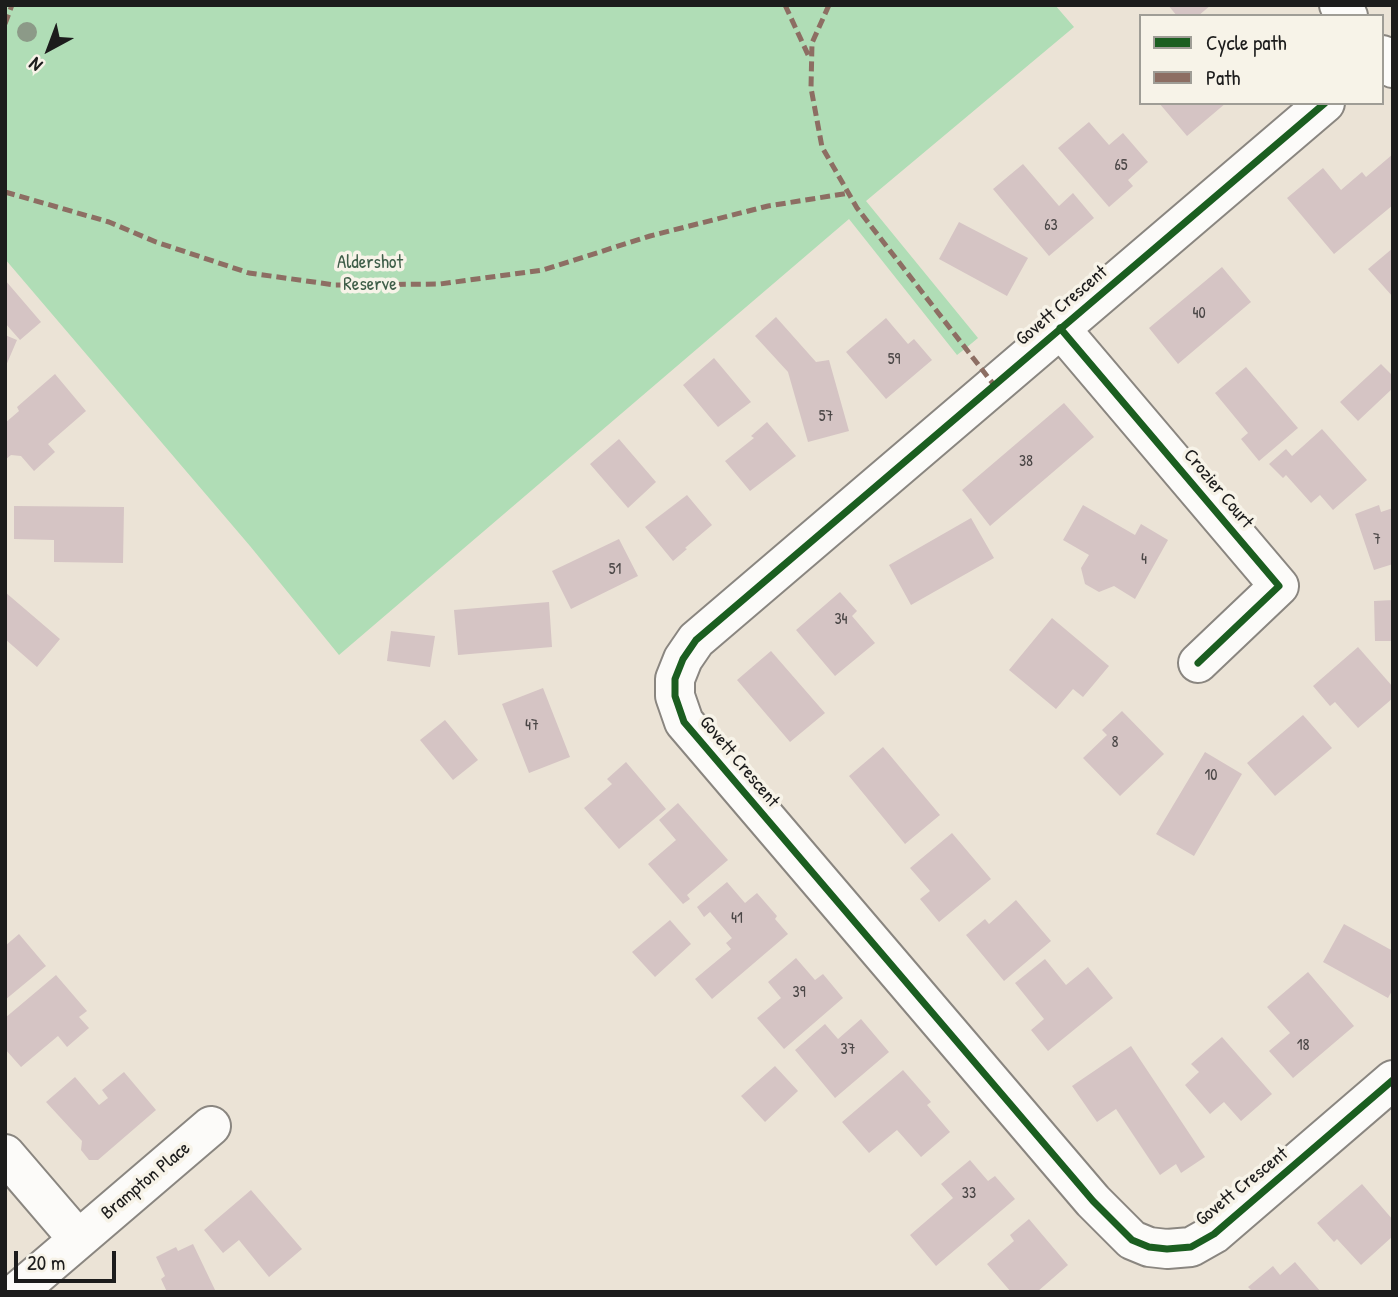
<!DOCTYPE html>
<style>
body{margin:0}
#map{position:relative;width:1398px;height:1297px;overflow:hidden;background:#ebe3d6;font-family:"Patrick Hand",sans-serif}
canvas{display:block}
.frame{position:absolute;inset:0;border:7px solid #1c1c1c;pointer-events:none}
.legend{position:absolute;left:1139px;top:14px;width:245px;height:91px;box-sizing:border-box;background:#f7f3e8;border:2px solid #9f9d96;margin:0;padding:9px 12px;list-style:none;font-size:21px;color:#1c1c1c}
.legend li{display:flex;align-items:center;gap:14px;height:35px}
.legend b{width:35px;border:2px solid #9f9d96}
.north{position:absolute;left:14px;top:14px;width:70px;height:70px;-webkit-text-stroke:5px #f7f3e8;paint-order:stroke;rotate:221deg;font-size:19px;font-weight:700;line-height:28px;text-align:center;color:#1c1c1c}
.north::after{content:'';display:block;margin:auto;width:24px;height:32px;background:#1c1c1c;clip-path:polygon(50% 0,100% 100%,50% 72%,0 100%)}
.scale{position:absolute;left:14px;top:1251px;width:102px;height:32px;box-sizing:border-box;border:4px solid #1c1c1c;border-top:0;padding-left:9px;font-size:21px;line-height:24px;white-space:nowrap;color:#1c1c1c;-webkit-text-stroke:5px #f7f3e8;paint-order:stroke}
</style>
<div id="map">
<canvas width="1398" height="1297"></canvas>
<div class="frame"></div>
<ul class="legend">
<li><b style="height:9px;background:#1b5e20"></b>Cycle path</li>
<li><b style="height:9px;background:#8d6e63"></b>Path</li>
</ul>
<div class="north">N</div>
<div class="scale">20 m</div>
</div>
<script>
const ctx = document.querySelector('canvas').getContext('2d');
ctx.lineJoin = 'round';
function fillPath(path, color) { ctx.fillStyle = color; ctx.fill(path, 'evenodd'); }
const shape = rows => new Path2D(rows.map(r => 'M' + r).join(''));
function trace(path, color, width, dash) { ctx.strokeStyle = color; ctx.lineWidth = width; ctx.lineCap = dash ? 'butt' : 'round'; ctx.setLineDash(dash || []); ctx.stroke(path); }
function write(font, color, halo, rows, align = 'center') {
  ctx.font = font + ' "Patrick Hand",sans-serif'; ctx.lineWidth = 7; ctx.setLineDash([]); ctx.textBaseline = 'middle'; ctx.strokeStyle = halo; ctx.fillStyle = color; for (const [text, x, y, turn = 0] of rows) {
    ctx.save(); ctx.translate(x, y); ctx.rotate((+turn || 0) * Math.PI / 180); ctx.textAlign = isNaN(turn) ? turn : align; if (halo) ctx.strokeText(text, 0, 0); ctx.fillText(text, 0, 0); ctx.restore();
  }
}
const green = shape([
 [5,5,1055,5,1074,27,866,201,978,338,966,348,957,355,849,219,339,655,250,546,5,259]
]);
const building = shape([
 [1168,5,1211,5,1198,16,1177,16],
 [1159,103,1226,103,1187,136],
 [1089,122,1109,145,1123,133,1148,162,1128,180,1133,186,1109,207,1058,148],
 [1393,154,1393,205,1334,254,1287,198,1323,168,1341,190,1362,172,1366,177],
 [1023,164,1059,206,1073,193,1094,218,1049,256,993,189],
 [959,222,1028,258,1007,296,939,259],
 [1393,248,1393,297,1368,269],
 [1222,267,1251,302,1178,364,1149,328],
 [5,280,41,322,20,340,5,323],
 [776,317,816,362,829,360,849,431,808,442,788,372,755,336],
 [886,318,908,344,914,339,932,360,886,399,846,352],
 [5,335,17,340,5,368],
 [714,358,751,402,718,427,683,385],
 [1381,364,1393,376,1393,388,1358,421,1340,402],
 [1246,367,1298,428,1259,461,1241,439,1248,433,1215,393],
 [55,374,86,411,48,444,55,452,34,471,21,456,11,455,5,460,5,423,19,411,17,407],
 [1064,403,1094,437,990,526,962,490],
 [767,422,796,456,750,491,725,461,754,438,751,436],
 [1322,429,1367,480,1333,510,1320,495,1311,503,1286,475,1283,478,1269,464,1286,449,1292,456],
 [619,439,656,482,628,508,590,464],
 [687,495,712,525,685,548,687,549,673,561,645,527],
 [1083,505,1135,535,1141,524,1168,540,1135,599,1114,586,1099,592,1085,584,1081,568,1089,555,1063,540],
 [1379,505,1381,512,1393,508,1393,564,1374,570,1355,514],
 [14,506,124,507,123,563,54,562,54,540,14,539],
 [971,518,994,558,911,605,889,565],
 [619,539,638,576,571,609,552,571],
 [5,592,60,639,37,667,5,639],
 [840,592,857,611,852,616,875,643,835,676,796,630],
 [1393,600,1393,641,1375,641,1374,601],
 [549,602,552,647,458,655,454,610],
 [1052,618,1109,666,1083,697,1073,689,1056,709,1009,670],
 [391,631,435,636,430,667,387,661],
 [1358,647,1393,687,1393,698,1358,728,1335,702,1330,706,1313,686],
 [771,651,825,713,790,742,737,680],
 [543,688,570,757,529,773,502,704],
 [1122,711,1164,754,1120,796,1083,758,1107,735,1102,730],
 [1303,715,1332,748,1275,796,1247,763],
 [445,720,478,760,453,780,420,740],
 [883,747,940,815,905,844,849,776],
 [1205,752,1242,774,1194,856,1156,834],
 [626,762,666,809,619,849,584,808,612,784,607,779],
 [678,803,728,860,687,895,690,899,683,904,648,864,676,840,659,820],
 [952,833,991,879,939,922,920,899,930,891,910,868],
 [727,882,745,903,757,893,777,916,775,919,788,934,712,999,695,979,731,949,726,943,732,938,710,912,704,917,697,907],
 [1016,900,1051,941,1004,981,966,935,985,919,989,924],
 [670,920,691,944,655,977,632,952],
 [1344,924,1393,951,1393,989,1388,998,1323,962],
 [19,934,46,966,5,1000,5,946],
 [796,958,815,980,823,974,843,998,784,1049,757,1018,781,998,768,982],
 [1045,959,1066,985,1088,967,1113,998,1048,1051,1031,1030,1044,1019,1015,983],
 [1308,972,1354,1026,1293,1078,1269,1051,1290,1033,1267,1007],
 [56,975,87,1011,79,1017,89,1028,67,1047,58,1036,21,1067,5,1049,5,1018],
 [861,1019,889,1052,835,1098,795,1050,825,1024,838,1039],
 [1222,1037,1272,1094,1241,1121,1224,1102,1210,1114,1185,1085,1199,1072,1191,1064],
 [1131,1046,1205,1157,1181,1173,1176,1164,1160,1175,1116,1109,1097,1122,1072,1086],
 [775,1066,798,1091,765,1122,741,1096],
 [903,1070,931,1102,927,1105,950,1132,921,1157,897,1130,869,1153,842,1122],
 [124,1072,156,1110,98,1160,89,1160,81,1150,82,1141,46,1102,75,1077,99,1105,108,1098,102,1090],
 [970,1160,988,1181,995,1176,1015,1199,936,1266,910,1235,953,1198,941,1184],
 [1362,1184,1393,1220,1393,1236,1361,1265,1337,1239,1334,1242,1317,1223],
 [251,1190,302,1249,269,1277,239,1240,223,1253,204,1230],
 [1029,1219,1068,1265,1037,1292,1011,1292,987,1264,1014,1241,1010,1235],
 [193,1244,216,1292,167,1292,161,1279,165,1276,156,1257,176,1247,178,1251],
 [1295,1262,1321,1292,1253,1292,1248,1287,1273,1266,1280,1275]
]);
const minor = shape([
 [1339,5,1348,16],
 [1382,55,1393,68],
 [1325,103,696,640,683,659,675,679,675,696,684,722,1093,1201,1132,1240,1149,1247,1167,1249,1191,1247,1214,1234,1393,1080],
 [1060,328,1279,586,1198,663],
 [5,1154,78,1239],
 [17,1292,211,1126]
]);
const quiet = shape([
 [785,5,810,59],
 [829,5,812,43,811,88,822,147,857,208,994,385],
 [5,24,12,5],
 [5,192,109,222,156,242,249,273,335,285,440,284,543,270,650,236,768,206,849,193]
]);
const cycleway = shape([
 [1325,103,696,640,683,659,675,679,675,696,684,722,1093,1201,1132,1240,1149,1247,1167,1249,1191,1247,1214,1234,1393,1080],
 [1060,328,1279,586,1198,663]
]);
const trees = [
 [27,32]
];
const numberNames = [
 ["65",1121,166],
 ["63",1051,226],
 ["40",1199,314],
 ["59",894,360],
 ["57",826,417],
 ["38",1026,462],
 ["7",1377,540],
 ["4",1144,560],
 ["51",615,570],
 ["34",841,620],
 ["47",532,726],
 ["8",1115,743],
 ["10",1211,776],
 ["41",737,919],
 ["39",799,993],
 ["18",1303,1046],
 ["37",848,1050],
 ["33",969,1194]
];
const parkNames = [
 ["Aldershot",370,263],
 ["Reserve",370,285]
];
const streetNames = [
 ["Govett Crescent",1062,306,-40],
 ["Crozier Court",1218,489,50],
 ["Govett Crescent",739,762,50],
 ["Brampton Place",146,1181,-40],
 ["Govett Crescent",1242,1187,-39]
];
fillPath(green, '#b0ddb6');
fillPath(building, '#d5c4c4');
trace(minor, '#8a8680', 42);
trace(minor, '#fcfbf9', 38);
trace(quiet, '#8d6e63', 5, [10, 5]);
trace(cycleway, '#1b5e20', 7);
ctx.fillStyle = '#8c9a88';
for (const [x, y] of trees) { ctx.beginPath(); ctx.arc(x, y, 10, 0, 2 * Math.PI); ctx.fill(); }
write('16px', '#4a4646', null, numberNames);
write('19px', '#3f5e49', '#f7f3e8', parkNames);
write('19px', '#1c1c1c', '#f7f3e8', streetNames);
</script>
